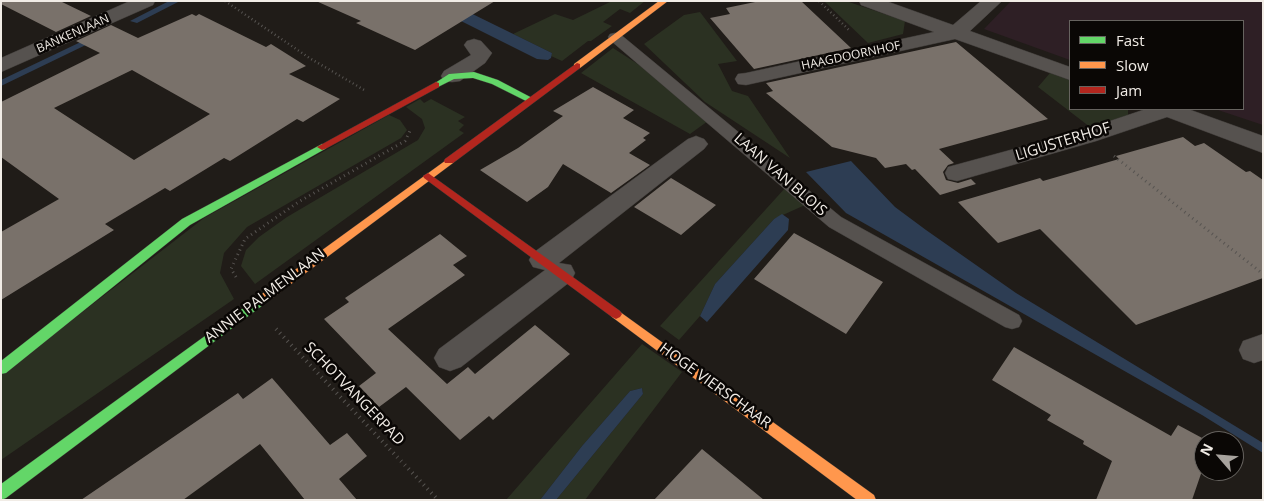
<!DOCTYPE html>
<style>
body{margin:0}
#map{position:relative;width:1264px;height:501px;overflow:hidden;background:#201c18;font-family:"Open Sans",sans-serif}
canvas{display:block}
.frame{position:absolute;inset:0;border:2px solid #f1ece6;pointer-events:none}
.legend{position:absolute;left:1069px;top:20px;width:175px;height:90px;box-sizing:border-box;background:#0a0705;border:1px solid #66635f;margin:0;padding:6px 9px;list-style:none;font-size:15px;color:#f1ece6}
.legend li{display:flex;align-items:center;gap:10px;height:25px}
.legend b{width:25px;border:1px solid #66635f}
.north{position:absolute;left:1194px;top:431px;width:50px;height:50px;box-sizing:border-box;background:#0a0705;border:1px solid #66635f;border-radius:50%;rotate:297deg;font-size:14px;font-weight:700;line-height:20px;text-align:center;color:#f1ece6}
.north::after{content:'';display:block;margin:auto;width:18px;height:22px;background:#a8a39e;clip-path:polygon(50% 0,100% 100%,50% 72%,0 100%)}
</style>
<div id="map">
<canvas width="1264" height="501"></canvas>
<div class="frame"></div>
<ul class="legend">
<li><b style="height:6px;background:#63d668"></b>Fast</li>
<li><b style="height:6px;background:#ff974d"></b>Slow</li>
<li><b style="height:6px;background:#b3261e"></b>Jam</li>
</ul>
<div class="north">N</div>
</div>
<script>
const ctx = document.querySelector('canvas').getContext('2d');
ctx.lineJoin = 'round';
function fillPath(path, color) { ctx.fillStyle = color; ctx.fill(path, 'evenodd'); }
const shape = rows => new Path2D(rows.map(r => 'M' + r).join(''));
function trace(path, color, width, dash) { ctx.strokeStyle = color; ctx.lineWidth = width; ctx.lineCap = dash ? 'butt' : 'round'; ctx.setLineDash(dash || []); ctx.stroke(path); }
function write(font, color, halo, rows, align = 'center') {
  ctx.font = font + ' "Open Sans",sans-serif'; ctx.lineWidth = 5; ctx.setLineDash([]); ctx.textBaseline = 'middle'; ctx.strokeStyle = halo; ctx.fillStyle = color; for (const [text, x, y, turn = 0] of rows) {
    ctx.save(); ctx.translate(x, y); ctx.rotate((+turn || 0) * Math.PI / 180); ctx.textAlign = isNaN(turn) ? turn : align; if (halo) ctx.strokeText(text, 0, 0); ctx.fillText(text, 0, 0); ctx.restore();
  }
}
const education = shape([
 [1011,1,1263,1,1263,125,1215,109,1243,109,1243,21,1070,21,1070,60,984,29]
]);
const green = shape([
 [612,1,645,1,630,13,620,9,603,22,612,26,591,41,588,41,562,61,551,56,552,53,513,34,555,14,573,20],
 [824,1,846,1,905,21,903,34,868,43],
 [700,12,737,61,718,64,732,91,748,96,790,158,705,102,644,44,684,15],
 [613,48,647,70,708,121,690,134,581,73],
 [1050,73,1070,80,1070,109,1128,109,1128,116,1090,127,1038,87],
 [420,99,424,103,431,99,465,117,458,121,464,125,459,130,464,133,255,284,241,266,246,250,259,237,287,217,418,140,425,128,422,119,406,107],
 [389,115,400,120,407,130,401,138,247,227,224,253,220,273,234,299,1,460,1,375,204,218],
 [786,187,805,205,774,219,715,284,700,316,679,340,660,326],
 [642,344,682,372,585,500,556,500,643,394,642,388,630,391,582,446,540,500,506,500]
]);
const water = shape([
 [446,1,552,53,551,58,548,60,537,59,439,10],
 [851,161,895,207,926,230,1016,293,1263,443,1263,453,1202,415,846,213,806,172],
 [782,214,789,219,788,230,707,322,700,316,715,284,774,219],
 [642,388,643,394,556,500,540,500,582,446,630,391]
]);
const stream = shape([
 [169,1,180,1,137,23,130,21,169,1],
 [87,39,90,39,94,41,1,86,1,80,87,39]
]);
const building = shape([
 [1,1,60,1,91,16,56,32,1,4],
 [316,1,495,1,415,50,356,23,361,21],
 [760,1,801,1,851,48,754,69,710,18,730,14,726,8],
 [192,14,196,16,199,14,266,47,271,44,306,66,289,74,340,99,303,122,297,119,230,161,224,158,170,191,165,188,105,224,114,230,1,300,1,232,59,199,1,157,1,102,100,53,76,41,111,25,138,38],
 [132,70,210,114,134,160,54,108],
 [956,42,1048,119,939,149,954,163,948,165,943,172,946,180,958,183,971,179,976,184,940,195,915,169,912,170,906,164,885,168,876,158,832,147,766,93,773,91,766,83],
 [593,87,634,110,623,118,650,133,643,138,646,140,629,153,650,165,611,193,563,164,548,187,527,202,480,170,518,148,563,116,553,111],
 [1183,137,1195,146,1204,143,1246,172,1250,171,1263,180,1263,278,1136,325,1040,229,998,243,958,202,1040,178,1043,181,1119,159,1116,156],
 [671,178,716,205,681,235,634,207],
 [794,233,883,282,846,334,754,279],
 [440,234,467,256,453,265,465,275,388,329,447,384,468,367,475,374,535,325,570,354,493,420,489,416,460,440,406,387,379,407,359,386,376,373,324,319,349,302,345,298],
 [1014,347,1171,436,1178,425,1204,439,1204,465,1192,500,1096,500,1112,461,1083,444,1084,441,1047,420,1051,415,992,380],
 [272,378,330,445,347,433,367,456,339,479,357,500,305,500,260,444,183,500,81,500,238,393,243,399],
 [702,449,764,500,654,500]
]);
const pathFar2 = shape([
 [225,1,311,59,366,91],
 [819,1,849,30]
]);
const pathFar1 = shape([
 [1114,156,1263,274],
 [236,277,231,269,245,239,300,201,405,141,410,131]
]);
const path = shape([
 [276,329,438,500]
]);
const lane = shape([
 [615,33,620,34,841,217,1019,315,1022,321,1019,327,1012,329,1005,327,829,227,610,40,608,37,610,34,615,33]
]);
const street = shape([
 [130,1,155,1,153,5,1,72,1,58,130,1],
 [859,1,886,1,953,25,981,1,1002,1,970,31,1070,67,1070,80,955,39,746,85,738,84,735,79,738,74,746,73,934,32,861,5,859,1],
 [474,39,481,41,492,53,485,63,460,81,452,82,444,81,441,76,444,71,471,55,464,45,467,41,474,39],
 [1146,109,1188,109,1263,136,1263,153,1167,117,1096,141,957,181,948,179,945,173,948,167,1080,131,1146,109],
 [696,136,704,139,708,144,704,149,559,263,571,265,575,273,571,281,461,367,450,371,439,367,434,358,439,349,545,270,533,267,529,260,533,253,688,139,696,136],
 [1263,334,1263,360,1254,363,1243,359,1239,350,1243,341,1263,334]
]);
const fast = shape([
 [474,72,498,80,536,100,531,103,528,102,492,84,473,78,454,79,436,88,432,85,449,74,474,72],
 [322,144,327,147,325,149,190,225,6,373,1,374,1,361,182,219,322,144],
 [267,291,271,293,273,296,271,299,6,498,1,500,1,484,267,291]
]);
const slow = shape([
 [659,1,668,1,580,68,574,68,574,64,659,1],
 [449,158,454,161,453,163,271,299,263,299,261,296,263,293,449,158],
 [616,309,874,495,876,500,857,500,612,317,610,314,612,311,616,309]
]);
const jam = shape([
 [577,63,580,64,580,68,453,163,445,163,444,161,445,159,577,63],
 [436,82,439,83,439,87,325,149,322,150,317,147,436,82],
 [428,173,620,311,622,314,620,317,616,319,612,317,424,178,423,176,428,173]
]);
const farStreetnames = [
 ["BANKENLAAN",73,34,-24],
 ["HAAGDOORNHOF",851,56,-12]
];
const streetNames = [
 ["LIGUSTERHOF",1063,142,-17],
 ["LAAN VAN BLOIS",780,175,41],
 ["ANNIE PALMENLAAN",265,296,-37],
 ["HOGE VIERSCHAAR",715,386,36],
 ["SCHOTVANGERPAD",354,394,46]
];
fillPath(education, '#2e1f25');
fillPath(green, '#2b3122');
fillPath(water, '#2d3d53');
fillPath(stream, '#2d3d53');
fillPath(building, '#79716a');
trace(lane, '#3b3835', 1);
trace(street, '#3b3835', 1);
trace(fast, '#3b3835', 1);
trace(slow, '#3b3835', 1);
trace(jam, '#3b3835', 1);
trace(pathFar2, '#575451', 2.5, [1, 3]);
trace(pathFar1, '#575451', 3, [1, 4]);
trace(path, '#575451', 4, [1, 4.5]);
fillPath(lane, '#56524f');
fillPath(street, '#56524f');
fillPath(fast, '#63d668');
fillPath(slow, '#ff974d');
fillPath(jam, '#b3261e');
write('12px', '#f1ece6', '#0a0705', farStreetnames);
write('15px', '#f1ece6', '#0a0705', streetNames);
</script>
